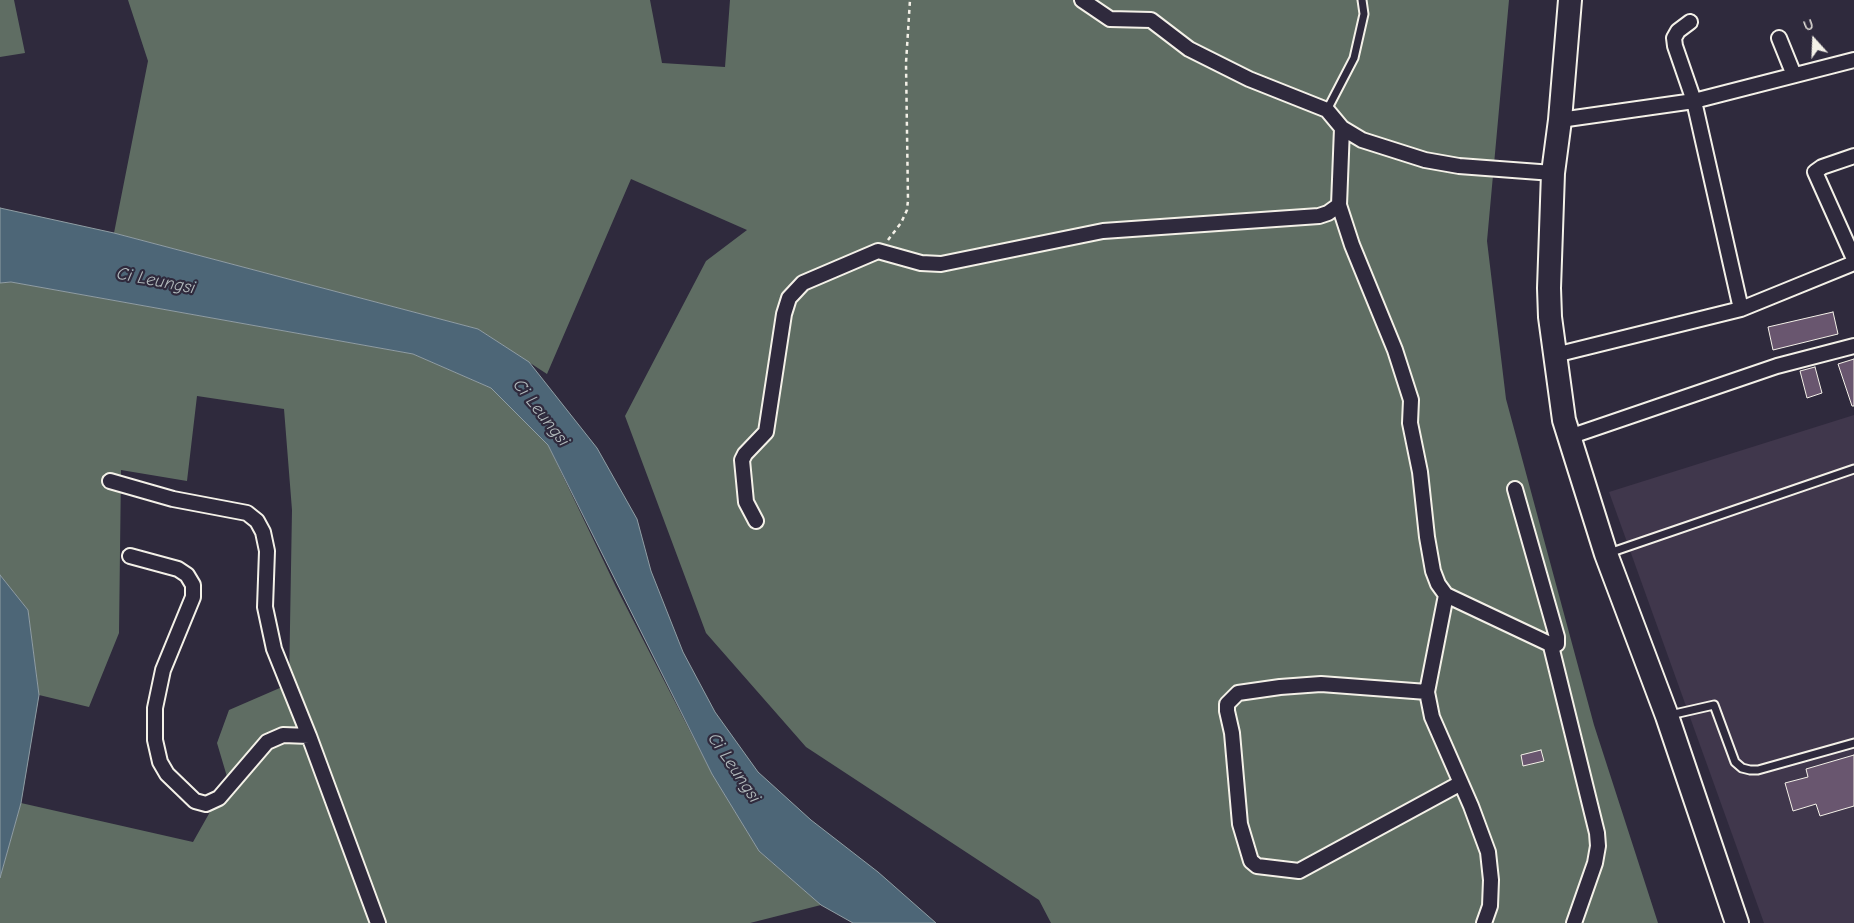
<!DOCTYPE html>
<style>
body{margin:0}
#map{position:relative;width:1854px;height:923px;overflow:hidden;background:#2f2a3d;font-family:"Comic Neue",sans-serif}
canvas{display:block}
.north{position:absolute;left:1789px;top:15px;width:50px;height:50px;-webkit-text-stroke:4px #2f2a3d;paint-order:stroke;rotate:340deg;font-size:14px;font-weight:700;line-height:20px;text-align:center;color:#f4f1e8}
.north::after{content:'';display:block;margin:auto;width:18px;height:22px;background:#f4f1e8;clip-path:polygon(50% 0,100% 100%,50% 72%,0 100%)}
</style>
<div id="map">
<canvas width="1854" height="923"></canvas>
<div class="north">U</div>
</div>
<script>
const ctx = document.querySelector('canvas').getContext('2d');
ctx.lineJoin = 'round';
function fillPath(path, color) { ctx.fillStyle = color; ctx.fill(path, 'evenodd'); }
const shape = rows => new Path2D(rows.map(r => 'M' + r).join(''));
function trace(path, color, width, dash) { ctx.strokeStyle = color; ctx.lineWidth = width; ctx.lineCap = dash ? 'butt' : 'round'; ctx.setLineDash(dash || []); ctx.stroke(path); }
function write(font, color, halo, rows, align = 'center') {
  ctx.font = font + ' "Comic Neue",sans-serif'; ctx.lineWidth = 4.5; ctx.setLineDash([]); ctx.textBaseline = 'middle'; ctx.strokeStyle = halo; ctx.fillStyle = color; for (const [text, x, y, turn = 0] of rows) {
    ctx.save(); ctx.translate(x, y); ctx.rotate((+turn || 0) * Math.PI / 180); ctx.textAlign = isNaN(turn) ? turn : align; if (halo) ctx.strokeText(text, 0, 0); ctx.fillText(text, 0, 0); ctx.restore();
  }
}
const built = shape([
 [1854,415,1854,923,1764,923,1609,492]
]);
const green = shape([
 [0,0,14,0,25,53,0,57],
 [128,0,650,0,662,63,725,67,730,0,1509,0,1487,241,1506,399,1594,725,1658,923,1051,923,1039,900,806,747,706,633,625,416,706,261,747,230,631,179,547,374,478,329,114,233,148,61],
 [11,282,413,354,491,388,548,445,616,587,712,774,759,851,821,905,750,923,0,923,0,878,21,803,193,842,228,780,217,743,229,710,289,684,292,510,284,409,197,396,187,481,121,470,119,633,89,707,39,695,28,610,0,575,0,283]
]);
const water = shape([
 [0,208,114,233,478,329,529,362,597,448,637,519,651,571,683,652,715,712,758,772,811,820,878,872,936,923,853,923,821,905,759,851,712,774,548,445,491,388,413,354,11,282,0,283,0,208],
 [0,575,28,610,39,695,21,803,0,878,0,575]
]);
const building = shape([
 [1833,312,1838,334,1773,350,1768,327,1833,312],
 [1854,359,1854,406,1852,406,1838,364,1854,359],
 [1815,367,1822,393,1807,398,1800,371,1815,367],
 [1541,750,1544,761,1523,766,1521,755,1541,750],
 [1854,755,1854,806,1820,816,1816,804,1793,811,1785,783,1808,777,1806,769,1854,755]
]);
const path = shape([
 [888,240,901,223,907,210,908,200,906,63,910,0]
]);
const lane = shape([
 [1327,110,1354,58,1364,14,1362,0],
 [1609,553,1854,469],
 [1670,715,1714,705,1735,762,1742,768,1750,770,1758,770,1854,743]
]);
const street = shape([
 [1082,0,1110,19,1151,20,1189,49,1249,79,1327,110,1342,128,1362,140,1425,160,1459,166,1553,173],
 [1690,22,1678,31,1674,38,1675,46,1694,101,1741,309],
 [1779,38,1794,75],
 [1560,120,1694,101,1854,60],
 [1854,156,1822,167,1815,172,1854,259],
 [1339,205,1352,245,1395,350,1411,400,1410,423,1420,472,1427,537,1433,571,1438,584,1446,595,1554,646,1557,644,1557,637,1515,489],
 [1555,355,1741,309,1854,263],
 [1569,437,1777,366,1854,346],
 [110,481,173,499,247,513,257,521,263,532,267,551,265,607,274,649,309,736,378,923],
 [756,521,746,502,742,460,745,454,766,432,784,314,789,298,803,283,878,251,921,263,941,264,1103,231,1319,216,1328,213,1339,205,1342,128],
 [130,556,178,569,187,575,193,585,193,597,163,670,155,708,155,740,160,762,167,774,195,801,206,804,219,798,267,742,283,735,309,736],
 [1446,595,1427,692,1432,717,1471,806,1488,852,1491,880,1490,906,1484,923],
 [1551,646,1597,833,1598,846,1595,863,1574,923],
 [1427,692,1321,684,1280,687,1238,693,1227,704,1227,711,1232,733,1240,824,1251,861,1257,866,1299,871,1461,783]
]);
const primary = shape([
 [1570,0,1560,120,1553,173,1549,288,1550,317,1564,420,1606,554,1667,716,1737,923]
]);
const waterNames = [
 ["Ci Leungsi",156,281,11],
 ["Ci Leungsi",541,413,52],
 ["Ci Leungsi",734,768,56]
];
fillPath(built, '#40374c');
fillPath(green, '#5f6d63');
fillPath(water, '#4d6677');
trace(water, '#909ea4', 1);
fillPath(building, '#69566f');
trace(building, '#f4f1e8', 1);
trace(lane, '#f4f1e8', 11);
trace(street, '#f4f1e8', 18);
trace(primary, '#f4f1e8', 26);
trace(path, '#f4f1e8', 2.5, [4, 4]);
trace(lane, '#2f2a3d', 7);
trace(street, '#2f2a3d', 14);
trace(primary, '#2f2a3d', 22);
write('italic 18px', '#b1b9bb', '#2f2a3d', waterNames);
</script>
